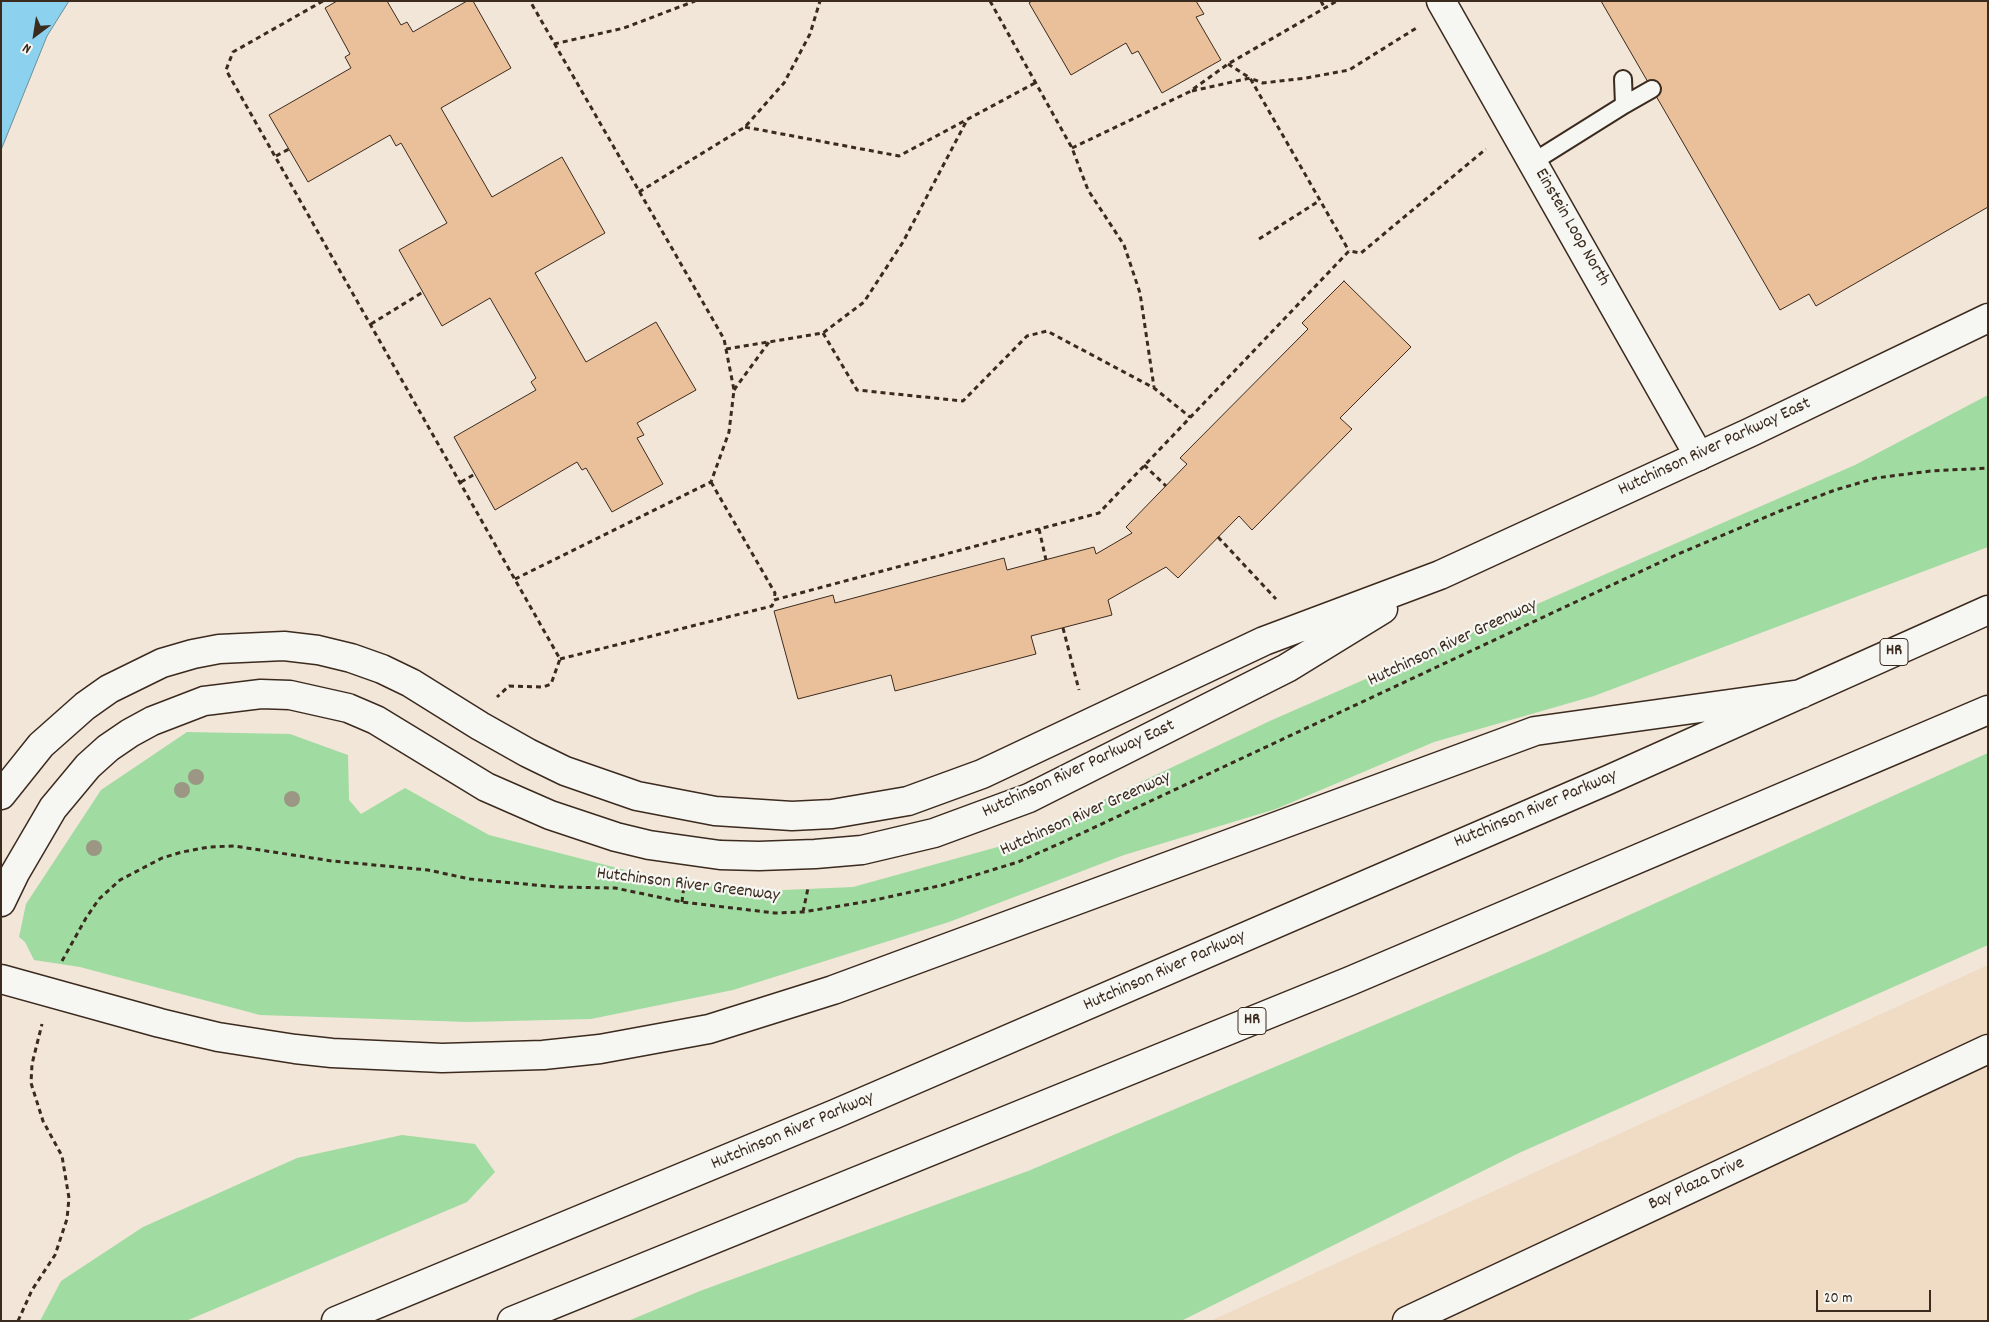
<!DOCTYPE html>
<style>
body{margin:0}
#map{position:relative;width:1989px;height:1322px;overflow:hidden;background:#f2e6d8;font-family:Dekko,sans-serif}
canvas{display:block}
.frame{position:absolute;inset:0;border:2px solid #3b2a1e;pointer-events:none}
.north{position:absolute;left:10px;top:10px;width:50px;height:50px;-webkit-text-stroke:4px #f6f6f2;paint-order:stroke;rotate:211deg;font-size:14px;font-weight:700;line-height:20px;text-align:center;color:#3b2a1e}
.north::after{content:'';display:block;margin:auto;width:18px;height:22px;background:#3b2a1e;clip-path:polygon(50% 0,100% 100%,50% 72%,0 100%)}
.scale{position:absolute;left:1816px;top:1290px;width:115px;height:22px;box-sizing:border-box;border:2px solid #3b2a1e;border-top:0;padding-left:6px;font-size:15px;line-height:18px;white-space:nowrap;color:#3b2a1e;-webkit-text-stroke:4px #f6f6f2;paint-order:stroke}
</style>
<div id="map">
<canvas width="1989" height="1322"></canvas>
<div class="frame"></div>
<div class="north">N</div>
<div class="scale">20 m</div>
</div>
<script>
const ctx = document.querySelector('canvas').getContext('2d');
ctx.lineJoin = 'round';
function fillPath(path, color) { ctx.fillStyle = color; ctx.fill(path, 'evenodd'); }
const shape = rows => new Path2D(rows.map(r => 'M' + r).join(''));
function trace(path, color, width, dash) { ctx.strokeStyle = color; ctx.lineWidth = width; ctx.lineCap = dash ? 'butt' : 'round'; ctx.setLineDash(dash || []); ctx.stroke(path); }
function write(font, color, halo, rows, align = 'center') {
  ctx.font = font + ' Dekko,sans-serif'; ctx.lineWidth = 4.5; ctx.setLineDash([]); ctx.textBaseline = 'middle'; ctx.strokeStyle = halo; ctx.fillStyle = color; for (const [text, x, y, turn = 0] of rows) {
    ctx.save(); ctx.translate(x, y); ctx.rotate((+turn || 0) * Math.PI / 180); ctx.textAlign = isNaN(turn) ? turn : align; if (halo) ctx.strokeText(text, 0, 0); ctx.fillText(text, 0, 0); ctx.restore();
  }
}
const built = shape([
 [1988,965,1988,1321,1210,1321]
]);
const green = shape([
 [1988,395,1988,547,1594,696,1434,742,1276,809,1124,855,949,922,733,990,591,1019,468,1022,260,1015,80,967,34,960,25,942,19,937,26,904,101,790,187,732,290,734,348,755,349,800,361,814,405,788,489,835,633,872,761,891,853,887,1012,843,1272,720,1855,465],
 [1988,753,1988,945,1519,1153,1181,1321,628,1321,700,1291,1028,1171,1545,953],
 [402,1135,475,1144,495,1172,467,1202,186,1321,40,1321,61,1281,143,1227,297,1158]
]);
const water = shape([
 [1,1,69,1,47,36,1,150,1,1]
]);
const building = shape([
 [337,1,387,1,401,25,407,22,413,32,467,1,473,1,511,68,441,108,492,197,562,157,605,233,535,273,586,362,656,322,696,390,637,423,644,435,637,438,663,484,612,512,586,468,582,470,577,462,495,510,454,437,536,390,531,382,536,378,490,298,442,326,399,250,447,223,401,143,396,146,390,135,308,182,269,115,351,68,345,57,350,54,325,8,337,1],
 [1032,1,1196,1,1204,14,1196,17,1221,60,1162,93,1138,51,1132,54,1126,43,1071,75,1029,3,1032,1],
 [1601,1,1988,1,1988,207,1816,306,1809,294,1780,310,1601,1],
 [1344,281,1411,347,1340,418,1352,429,1252,530,1239,516,1178,578,1166,567,1108,600,1112,615,1031,636,1036,654,895,691,891,675,798,699,774,611,833,595,835,603,1004,558,1007,570,1094,547,1096,554,1132,533,1126,527,1187,464,1180,458,1308,329,1302,323,1344,281]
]);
const path = shape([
 [323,1,233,52,226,70,560,659,551,684,543,687,509,686,497,697],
 [990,1,1072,148,1088,190,1124,245,1140,293,1154,387],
 [1321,1,1325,9],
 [554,44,624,28,695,1],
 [1228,64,1250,78,1349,251],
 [1192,91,1250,78,1263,83,1306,78,1349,70,1418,27],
 [745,127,899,156,1035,83],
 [1072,148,1189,92,1228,64,1337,1],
 [276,156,289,149],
 [639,192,745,127,784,83,810,34,820,1],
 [1259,239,1319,201],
 [371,324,423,292],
 [823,333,857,390,963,401,1027,336,1047,331,1154,388,1190,417],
 [726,349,823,333,864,302,903,242,967,120],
 [734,390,769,342],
 [1144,465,1166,486],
 [461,482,475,474],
 [711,482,775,593,774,600],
 [1039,529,1046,560],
 [1218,537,1276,599],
 [515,579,711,482,729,432,734,390,724,339,530,1],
 [1063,628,1079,690],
 [560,659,772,606,774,600,1099,513,1349,251,1361,253,1486,149],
 [682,902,684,885],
 [803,912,808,888],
 [62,961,86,918,99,899,120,880,162,858,182,852,209,847,234,846,332,861,428,870,470,879,557,887,615,888,682,902,775,913,803,912,870,901,943,885,1018,862,1061,843,1678,554,1780,511,1835,490,1876,478,1931,471,1988,468],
 [18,1321,32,1290,55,1255,67,1219,69,1198,62,1156,43,1121,31,1083,32,1064,42,1024]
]);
const service = shape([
 [1624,105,1652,89],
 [1533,162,1624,105,1623,79]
]);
const minor = shape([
 [1441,1,1699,456],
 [1407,1321,1988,1049]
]);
const tertiary = shape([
 [1,795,41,745,85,706,109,689,162,663,193,654,219,649,284,646,318,650,351,658,382,669,411,683,480,726,528,753,565,771,637,796,715,811,792,816,832,814,908,801,982,774,1264,641,1440,575,1751,432,1988,318],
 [1,902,15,873,53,808,88,766,108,748,130,733,152,721,204,701,261,694,290,695,348,708,376,720,486,787,550,815,616,837,649,845,720,855,759,856,815,854,862,850,934,833,1029,798,1287,668,1383,609]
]);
const motorway = shape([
 [1,979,160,1023,218,1037,295,1049,332,1053,442,1058,543,1055,600,1049,709,1029,833,990,1535,731,1801,694],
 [336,1321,835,1114,1608,780,1988,610],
 [512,1321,1350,981,1988,710]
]);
const trees = [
 [196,777],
 [182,790],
 [292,799],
 [94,848]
];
const shields = [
 [1894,652,28],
 [1252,1021,28]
];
const shieldNames = [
 ["HR",1894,652],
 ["HR",1252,1021]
];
const streetNames = [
 ["Einstein Loop North",1571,228,60],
 ["Hutchinson River Parkway East",1715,448,-25],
 ["Hutchinson River Greenway",1453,644,-25],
 ["Hutchinson River Parkway East",1079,770,-25],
 ["Hutchinson River Parkway",1536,810,-23],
 ["Hutchinson River Greenway",1086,815,-24],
 ["Hutchinson River Greenway",688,886,7],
 ["Hutchinson River Parkway",1165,972,-24],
 ["Hutchinson River Parkway",793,1132,-23],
 ["Bay Plaza Drive",1697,1185,-25]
];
fillPath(built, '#f0dbc5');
fillPath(green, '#a0dba1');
fillPath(water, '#8cd1ed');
trace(water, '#6c8e9a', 1);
fillPath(building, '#eac09a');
trace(building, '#3b2a1e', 1);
trace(service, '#3b2a1e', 20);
trace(minor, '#3b2a1e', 31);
trace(tertiary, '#3b2a1e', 31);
trace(motorway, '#3b2a1e', 31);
trace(path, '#3b2a1e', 3, [5, 4]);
trace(service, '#f6f6f2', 16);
trace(minor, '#f6f6f2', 28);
trace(tertiary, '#f6f6f2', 28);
trace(motorway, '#f6f6f2', 28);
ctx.fillStyle = '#9b9784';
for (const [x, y] of trees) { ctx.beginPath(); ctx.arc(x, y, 8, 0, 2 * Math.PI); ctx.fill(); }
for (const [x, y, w] of shields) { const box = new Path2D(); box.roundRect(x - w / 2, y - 13.5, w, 27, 4); ctx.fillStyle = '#f6f6f2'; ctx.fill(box); trace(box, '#3b2a1e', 1); }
write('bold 16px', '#3b2a1e', null, shieldNames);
write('18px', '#3b2a1e', '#f6f6f2', streetNames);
</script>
